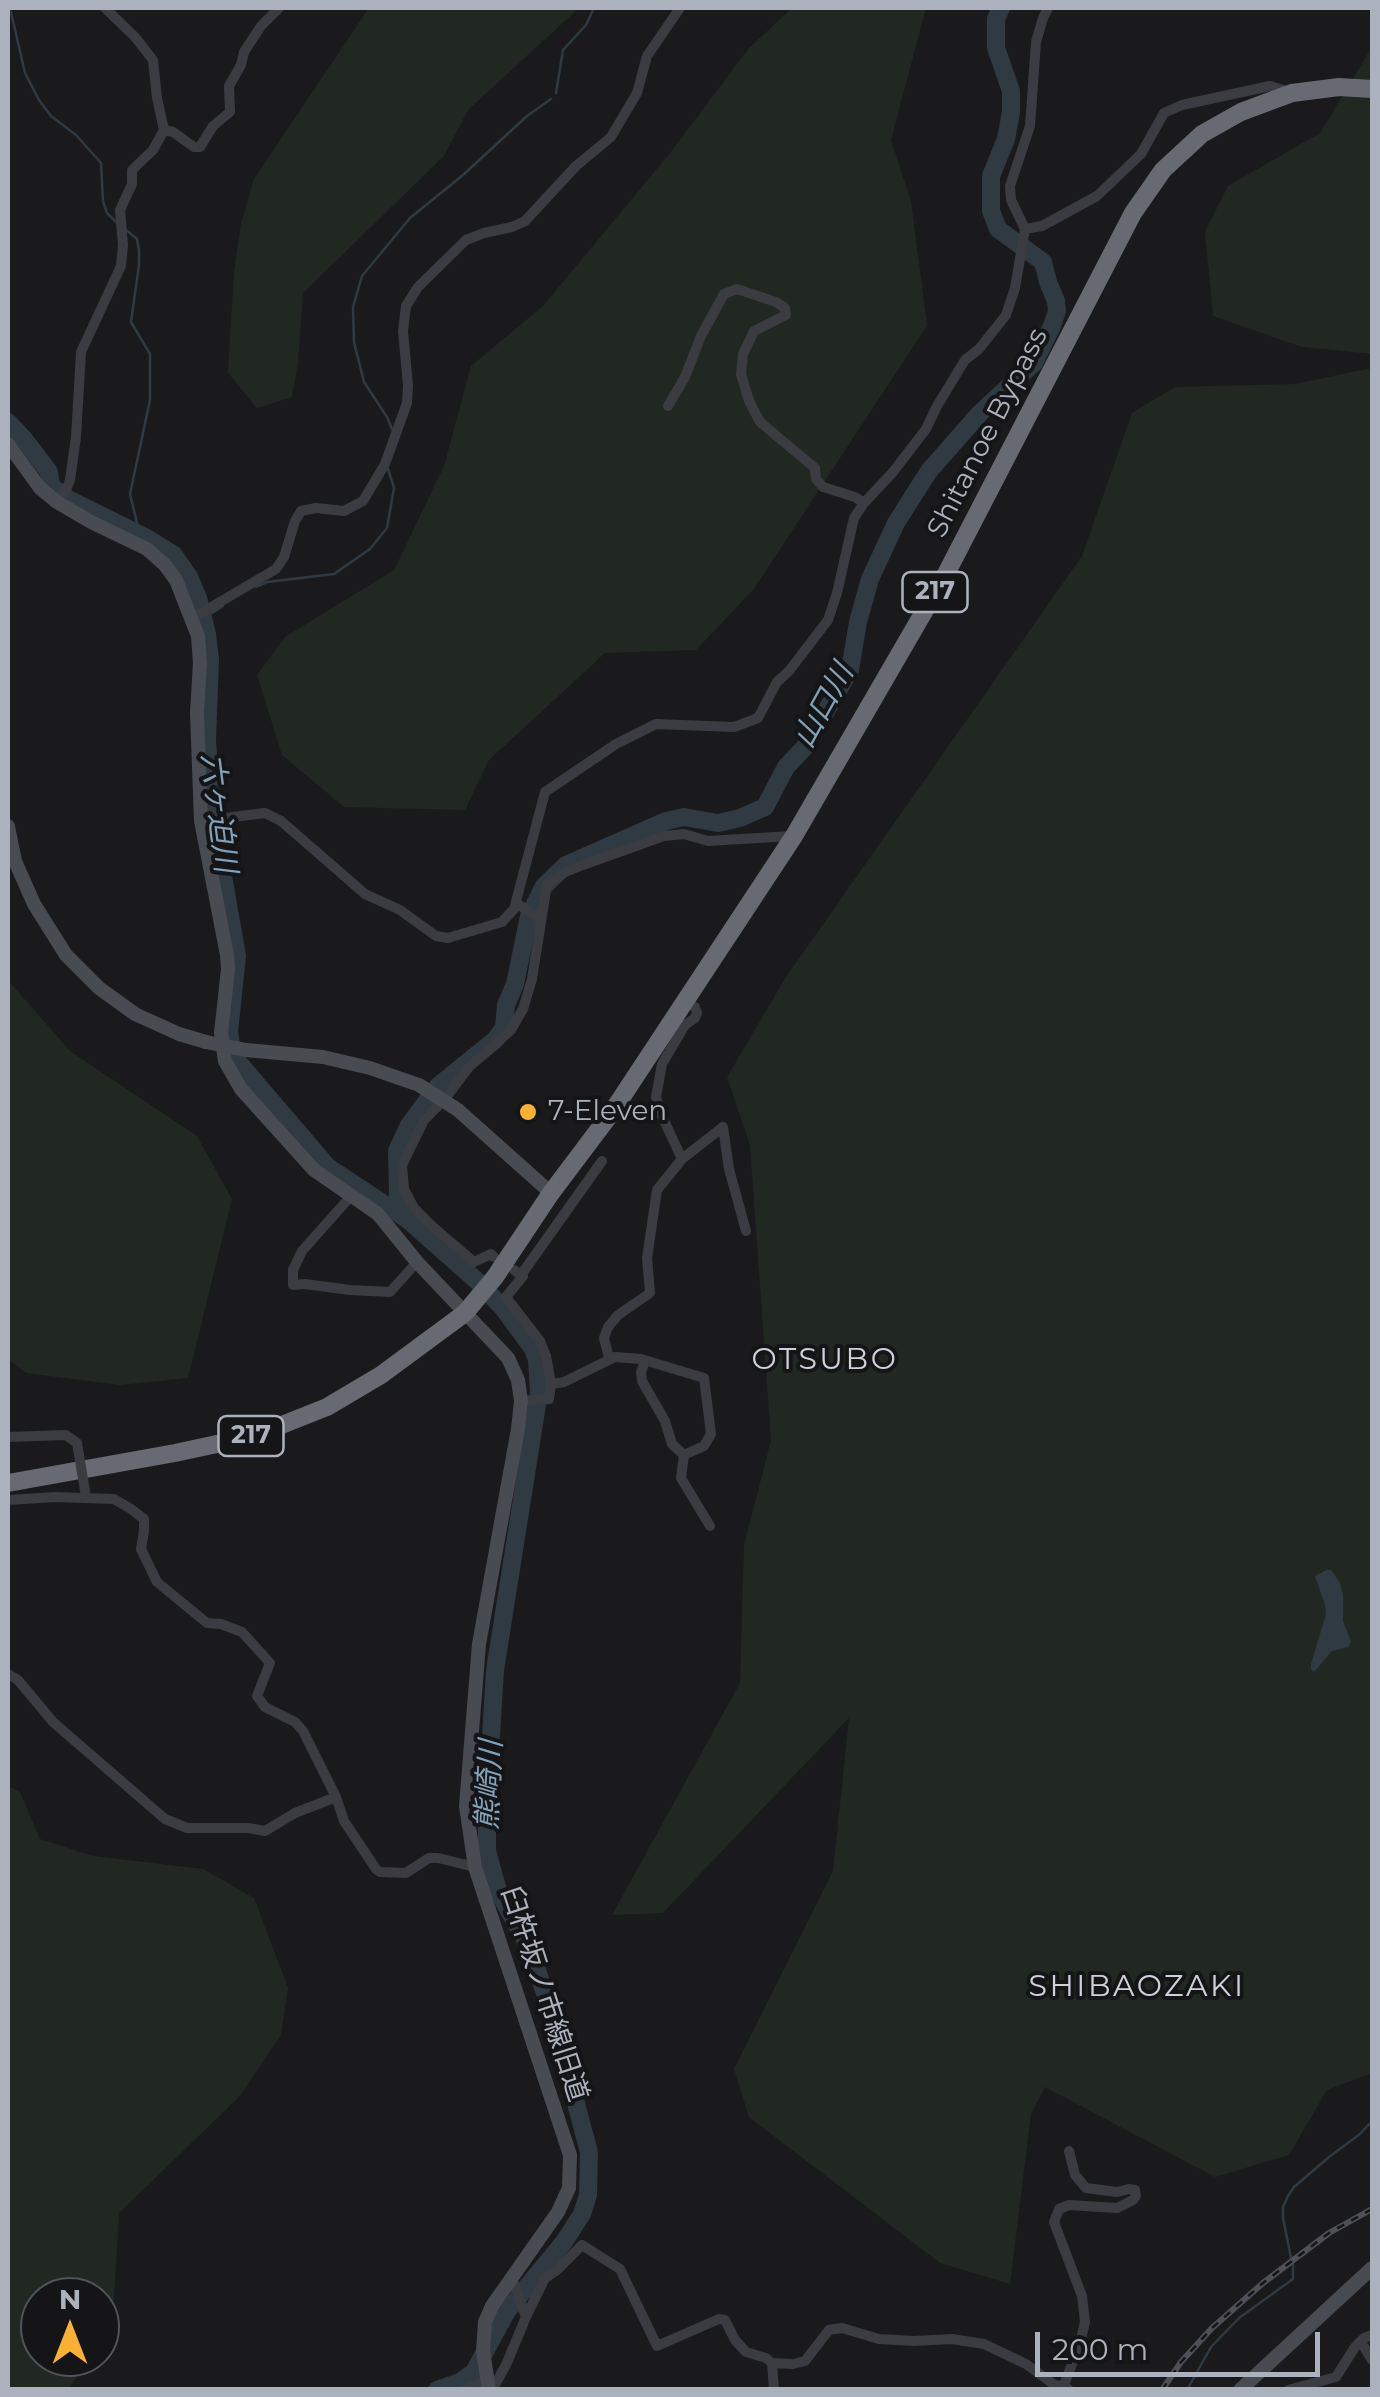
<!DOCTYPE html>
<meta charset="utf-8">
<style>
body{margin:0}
#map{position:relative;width:1380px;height:2397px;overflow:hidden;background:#1a1a1d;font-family:Montserrat,sans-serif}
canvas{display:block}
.frame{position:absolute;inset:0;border:10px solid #acb2bd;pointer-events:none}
.north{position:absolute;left:20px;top:2277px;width:100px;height:100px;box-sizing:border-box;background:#151518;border:2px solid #51545a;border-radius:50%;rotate:0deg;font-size:28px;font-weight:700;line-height:40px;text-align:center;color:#acb2bd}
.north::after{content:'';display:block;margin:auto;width:35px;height:45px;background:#fab035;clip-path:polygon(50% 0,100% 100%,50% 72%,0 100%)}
.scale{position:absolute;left:1035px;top:2332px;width:285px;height:45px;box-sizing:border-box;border:5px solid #acb2bd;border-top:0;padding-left:12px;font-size:30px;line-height:35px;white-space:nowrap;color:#acb2bd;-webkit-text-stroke:8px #151518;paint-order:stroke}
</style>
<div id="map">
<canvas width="1380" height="2397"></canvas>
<div class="frame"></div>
<div class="north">N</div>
<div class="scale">200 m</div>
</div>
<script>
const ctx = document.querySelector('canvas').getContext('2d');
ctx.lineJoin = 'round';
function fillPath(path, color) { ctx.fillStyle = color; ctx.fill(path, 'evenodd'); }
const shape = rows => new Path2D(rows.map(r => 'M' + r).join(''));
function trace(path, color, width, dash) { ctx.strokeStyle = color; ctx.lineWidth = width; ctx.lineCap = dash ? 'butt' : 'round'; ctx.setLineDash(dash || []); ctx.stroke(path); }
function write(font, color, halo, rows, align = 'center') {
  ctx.font = font + ' Montserrat,"Noto Sans JP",sans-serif'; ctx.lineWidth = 8; ctx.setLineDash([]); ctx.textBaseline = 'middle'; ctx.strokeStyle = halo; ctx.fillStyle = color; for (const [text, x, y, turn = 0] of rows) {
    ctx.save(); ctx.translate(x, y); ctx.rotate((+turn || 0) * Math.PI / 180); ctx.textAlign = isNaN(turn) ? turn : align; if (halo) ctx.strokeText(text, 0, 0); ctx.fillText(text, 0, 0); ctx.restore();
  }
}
const green = shape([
 [369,8,579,8,468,110,444,156,303,293,298,362,292,397,257,408,228,373,234,271,241,224,254,179],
 [792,8,926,8,891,140,911,201,927,326,753,590,696,650,605,653,489,760,465,810,344,807,282,755,257,675,285,637,394,570,444,466,471,366,543,306,670,153,749,48],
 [1372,47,1372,354,1302,347,1213,316,1205,232,1228,186,1320,133],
 [1372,368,1372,2073,1327,2090,1289,2155,1215,2177,1045,2087,1031,2114,1010,2284,940,2263,749,2117,734,2069,833,1871,849,1718,663,1913,612,1915,740,1683,744,1545,771,1440,750,1145,727,1077,786,977,1082,556,1132,413,1175,387,1295,384],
 [8,980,70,1051,197,1136,232,1199,188,1378,120,1385,26,1373,8,1359],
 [8,1786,20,1792,40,1839,93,1856,203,1869,254,1898,288,1988,281,2035,240,2096,119,2213,113,2316,100,2337,100,2297,40,2297,40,2357,88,2357,69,2389,8,2389]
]);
const water = shape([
 [1326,1570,1331,1570,1340,1583,1343,1595,1343,1621,1351,1641,1348,1647,1332,1651,1314,1672,1311,1669,1311,1664,1326,1614,1325,1605,1315,1576]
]);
const stream = shape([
 [10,8,25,73,39,100,51,116,76,135,101,163,103,201,107,213,119,225],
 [556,93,563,50,586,25,594,8],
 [125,229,137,239,139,250,139,265,131,322,150,354,150,400,130,494,137,523,145,537],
 [392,429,387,417,364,382,354,342,353,307,362,276,410,218,463,175,527,116,551,99],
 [256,587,267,582,334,574,370,549,387,528,394,488,388,469],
 [203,619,223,606],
 [1291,2258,1283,2218,1283,2207,1288,2196,1294,2187,1329,2157,1360,2134,1372,2121],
 [1187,2390,1211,2347,1239,2318,1293,2279,1293,2265]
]);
const river = shape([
 [8,422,24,439,49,472,51,486,68,499,145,537,174,555,189,577,198,598,207,634,210,659,207,740,209,771,217,841,237,956,229,1032,233,1056,328,1167,408,1220,476,1280,503,1308,533,1349,537,1360,539,1392,495,1670,487,1802,487,1851,498,1891,528,1945,551,2010,589,2152,588,2195,582,2214,564,2242,507,2311,474,2372,460,2382,437,2390],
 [408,1220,403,1215,398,1195,397,1151,409,1125,438,1086,495,1040,504,1028,506,1005,515,984,529,916,544,886,566,865,666,821,684,817,718,823,740,818,765,807,786,767,805,747,850,670,858,622,870,579,896,523,929,471,980,413,1034,363,1052,326,1057,311,1056,301,1048,282,1043,262,998,229,991,211,991,176,1006,139,1011,112,1011,91,996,48,996,19,1001,8]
]);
const street = shape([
 [164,130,173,132,194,147,200,147,213,126,230,112,229,86,241,65,244,52,261,26,279,8],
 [1025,229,1042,226,1097,196,1141,154,1164,113,1182,105,1270,86,1290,92],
 [668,406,685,377,701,336,724,294,737,289,776,302,785,308,786,315,754,331,743,354,741,374,749,401,760,422,815,468,816,479,823,487,855,497,864,503],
 [57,502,66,490,70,480,76,437,81,352,121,266,123,245,120,210,132,184,132,170,153,150,164,130,157,98,153,60,135,37,105,8],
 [191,619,276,569,284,557,295,521,301,511,316,508,344,511,363,501,385,464,407,403,408,385,403,331,406,306,418,287,466,240,484,233,512,227,525,221,576,166,611,137,637,93,647,56,680,8],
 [201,821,265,813,281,821,365,894,400,910,436,936,448,938,502,922,514,909,545,792,616,744,656,724,734,727,758,718,777,682,789,671,828,620,837,593,854,518,864,503,893,472,926,429,937,406,965,360,979,349,1006,315,1015,288,1025,229,1011,200,1010,186,1030,126,1036,42,1043,18,1048,8],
 [516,903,541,919],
 [682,1159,661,1114,656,1097,662,1064,685,1025,695,1018,697,1013,695,1007,685,1001],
 [351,1196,302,1251,293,1270,293,1285,305,1284,350,1290,390,1292,417,1262],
 [494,1257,491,1254,474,1262,432,1226,414,1208,404,1189,402,1165,424,1120,444,1100,469,1067,511,1030,523,1009,532,979,547,884,561,874,580,866,664,836,684,834,708,841,792,836],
 [514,1270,523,1276,506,1297,540,1341,546,1356,551,1384,549,1399,521,1401],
 [521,1275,602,1161],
 [609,1358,604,1338,608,1327,618,1315,650,1293,647,1258,657,1190,682,1159,723,1127,729,1169,746,1231],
 [645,1361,641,1372,642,1381,665,1421,672,1444,684,1455],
 [551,1384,564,1382,615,1357,641,1359,704,1378,711,1434,704,1446,684,1455],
 [8,1437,66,1435,77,1443],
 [684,1455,681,1478,710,1526],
 [8,1500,55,1497,114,1499,131,1509,144,1519,144,1531,141,1549,157,1582,207,1623,221,1624,242,1632,270,1663,257,1696,265,1707,295,1722,303,1731,336,1797,344,1821,376,1869,380,1872,406,1873,429,1858,438,1858,475,1867],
 [8,1674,18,1680,53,1722,165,1819,187,1828,248,1828,265,1831,295,1813,336,1797],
 [526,2317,545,2278,557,2270,582,2245,620,2269,657,2346,719,2319,725,2320,735,2340,746,2352,766,2358,772,2363,793,2364,805,2361,829,2330,842,2328,879,2339,914,2341,952,2339,984,2344,1026,2364,1056,2386,1064,2385,1069,2390],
 [1361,2342,1372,2360],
 [772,2363,774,2390],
 [1064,2385,1080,2343,1085,2322,1082,2296,1054,2222,1059,2209,1069,2205,1117,2208,1133,2200,1136,2196,1135,2190,1129,2189,1117,2192,1086,2188,1075,2175,1069,2151],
 [464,2390,487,2380],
 [492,2390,506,2365,526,2317,512,2278],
 [1288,2390,1336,2377,1355,2347,1364,2338,1372,2335]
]);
const secondary = shape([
 [8,444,40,488,57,502,91,522,147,549,165,565,176,580,198,636,200,663,197,713,201,821,227,955,228,969,221,1033,225,1061,241,1089,314,1170,378,1214,417,1262,508,1358,518,1380,521,1401,518,1429,479,1644,466,1806,475,1867,570,2155,569,2188,558,2212,492,2306,485,2322,483,2351,489,2390],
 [8,826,15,861,34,904,66,955,99,988,135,1014,179,1034,206,1042],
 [246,1050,323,1057,370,1068,419,1085,458,1110,551,1193],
 [1240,2390,1372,2268]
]);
const highway = shape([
 [8,1483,175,1453,254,1436,327,1407,381,1375,465,1313,495,1277,551,1193,612,1112,794,836,947,572,1133,213,1163,170,1202,134,1241,112,1292,93,1339,87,1372,89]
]);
const rail = shape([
 [1162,2390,1181,2362,1212,2328,1263,2283,1329,2233,1372,2209]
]);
const streetBridge = shape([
 [77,1443,85,1491]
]);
const secondaryBridge = shape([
 [206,1042,246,1050]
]);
const markers = [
 [528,1112,10,"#fab035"]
];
const shields = [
 [935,592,65],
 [251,1436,65]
];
const shieldNames = [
 ["217",935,592],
 ["217",251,1436]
];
const streetNames = [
 ["Shitanoe Bypass",988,433,-63],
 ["臼杵坂ノ市線旧道",544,1994,72]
];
const poiNames = [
 ["7-Eleven",548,1112]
];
const waterNames = [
 ["山口川",824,706,-61],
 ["六ヶ迫川",218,813,83],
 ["熊崎川",490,1785,-87]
];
const neighbourhoodNames = [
 ["OTSUBO",825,1360],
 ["SHIBAOZAKI",1137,1987]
];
fillPath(green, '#202821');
fillPath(water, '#2f3a42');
trace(stream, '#2f3a42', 2.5);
trace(river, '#2f3a42', 18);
trace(street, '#3b3c42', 10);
trace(secondary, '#494b52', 14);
trace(highway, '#676a73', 18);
trace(rail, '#4e5057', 6);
trace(rail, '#151518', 2.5, [8]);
trace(streetBridge, '#3b3c42', 10);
trace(secondaryBridge, '#494b52', 14);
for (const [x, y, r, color] of markers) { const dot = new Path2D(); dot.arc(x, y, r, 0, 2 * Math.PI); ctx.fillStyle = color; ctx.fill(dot); trace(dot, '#151518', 4); }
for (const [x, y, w] of shields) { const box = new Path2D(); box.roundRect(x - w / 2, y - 20, w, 40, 8); ctx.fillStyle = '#151518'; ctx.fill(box); trace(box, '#acb2bd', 2.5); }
write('bold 25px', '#acb2bd', null, shieldNames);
write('28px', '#acb2bd', '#151518', streetNames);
write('28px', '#acb2bd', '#151518', poiNames, 'left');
write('italic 30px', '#83a1b8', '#151518', waterNames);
ctx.letterSpacing = '2.5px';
write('30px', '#cdd1d8', '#151518', neighbourhoodNames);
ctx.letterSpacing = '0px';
</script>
